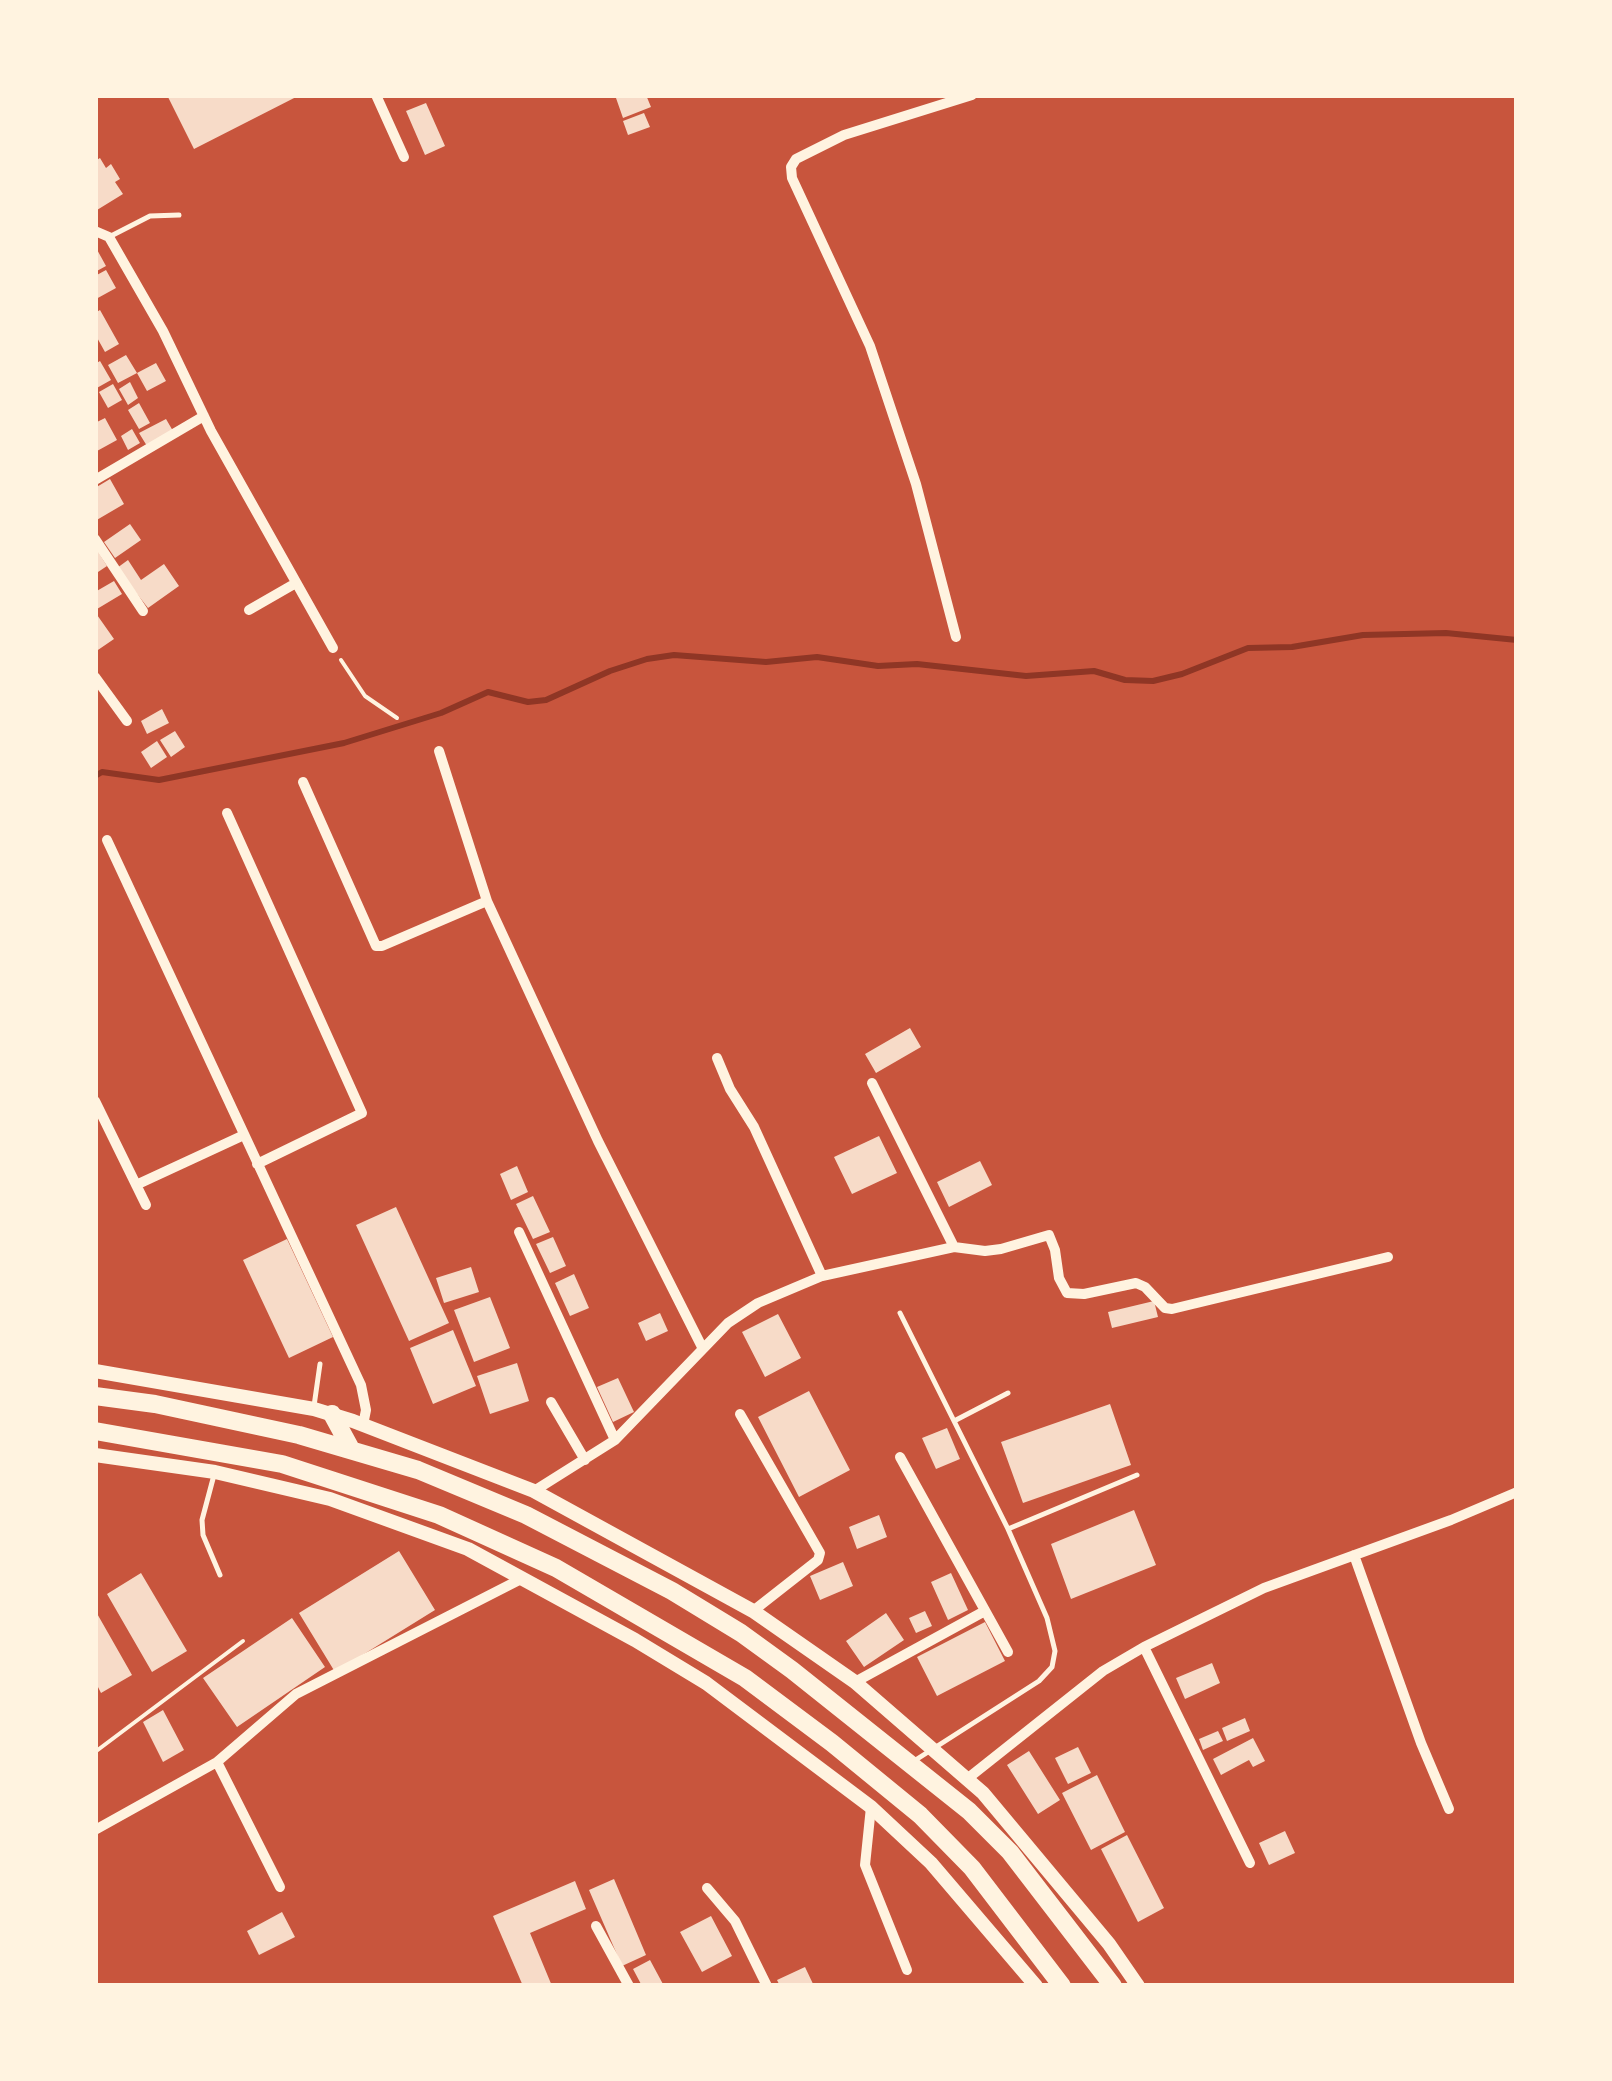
<!DOCTYPE html>
<style>
body{margin:0}
#map{position:relative;width:1612px;height:2081px;overflow:hidden;background:#c8553d;font-family:Helvetica,sans-serif}
canvas{display:block}
.frame{position:absolute;inset:0;border:98px solid #fff3e0;pointer-events:none}
</style>
<div id="map">
<canvas width="1612" height="2081"></canvas>
<div class="frame"></div>
</div>
<script>
const ctx = document.querySelector('canvas').getContext('2d');
ctx.lineJoin = 'round';
const shape = rows => new Path2D(rows.map(r => 'M' + r).join(''));
function trace(path, color, width, dash) { ctx.strokeStyle = color; ctx.lineWidth = width; ctx.lineCap = dash ? 'butt' : 'round'; ctx.setLineDash(dash || []); ctx.stroke(path); }
function fillPath(path, color) { ctx.fillStyle = color; ctx.fill(path, 'evenodd'); }
const stream = shape([
 [95,776,102,772,159,780,344,743,441,713,488,692,528,702,546,700,610,671,647,659,674,655,766,662,817,657,878,666,917,664,1026,676,1094,671,1125,680,1153,681,1182,674,1248,648,1292,647,1363,635,1446,633,1517,640]
]);
const building = shape([
 [167,95,300,95,194,149],
 [624,95,646,95,651,107,623,118,616,98],
 [426,103,445,146,425,155,406,111],
 [644,113,650,127,628,135,623,121],
 [100,158,106,168,111,164,120,179,115,182,123,194,97,210,95,161],
 [95,246,106,266,95,272],
 [106,270,116,288,96,299,95,276],
 [100,310,119,344,105,352,95,334,95,313],
 [126,355,137,373,118,383,108,365],
 [100,361,111,380,95,389,95,364],
 [156,363,166,381,147,391,137,373],
 [130,382,138,398,128,405,119,389],
 [113,384,122,400,108,408,99,392],
 [139,403,150,423,139,429,128,410],
 [105,418,117,440,97,451,95,423],
 [166,419,173,431,147,446,139,433],
 [132,429,140,443,128,450,121,436],
 [110,479,124,504,95,521,95,488],
 [130,524,141,540,115,558,104,542],
 [95,547,107,566,95,574],
 [128,560,141,580,164,564,179,586,148,608,117,568],
 [114,581,122,594,97,609,95,592],
 [95,612,114,639,95,652],
 [162,709,169,723,147,734,141,721],
 [175,731,185,747,171,757,160,740],
 [157,741,167,757,151,768,141,752],
 [910,1028,921,1047,876,1073,865,1054],
 [879,1136,897,1173,852,1194,834,1157],
 [980,1161,992,1185,949,1207,937,1182],
 [517,1166,528,1192,511,1200,500,1174],
 [533,1196,550,1232,533,1239,516,1204],
 [396,1207,449,1323,409,1341,356,1225],
 [553,1237,566,1266,550,1273,536,1244],
 [287,1239,333,1337,289,1358,243,1260],
 [471,1267,479,1292,444,1303,436,1278],
 [574,1274,589,1308,570,1316,555,1283],
 [490,1297,510,1348,474,1362,454,1310],
 [1154,1301,1158,1317,1112,1328,1108,1312],
 [660,1313,668,1331,646,1341,638,1323],
 [778,1314,801,1358,765,1377,742,1332],
 [453,1330,476,1386,433,1404,410,1348],
 [517,1363,529,1401,490,1414,477,1376],
 [618,1378,634,1412,613,1422,597,1387],
 [809,1391,850,1470,799,1497,758,1417],
 [1110,1404,1131,1465,1023,1503,1001,1442],
 [947,1428,960,1459,936,1469,922,1438],
 [1134,1510,1156,1565,1071,1599,1051,1544],
 [879,1515,887,1537,857,1549,849,1527],
 [399,1551,435,1610,335,1672,299,1613],
 [843,1562,853,1586,820,1600,810,1576],
 [141,1573,187,1651,152,1672,107,1594],
 [951,1573,968,1610,948,1620,931,1582],
 [95,1610,132,1675,101,1693,95,1681],
 [925,1611,932,1626,916,1633,909,1618],
 [886,1613,904,1640,864,1667,846,1641],
 [292,1618,325,1667,237,1727,203,1678],
 [985,1622,1005,1661,937,1696,917,1657],
 [1212,1663,1220,1683,1185,1699,1176,1678],
 [163,1710,184,1750,163,1762,143,1722],
 [1245,1718,1250,1731,1227,1741,1222,1728],
 [1218,1731,1223,1741,1203,1750,1199,1739],
 [1253,1738,1265,1761,1253,1767,1249,1760,1221,1775,1213,1759],
 [1078,1747,1091,1773,1068,1784,1055,1758],
 [1029,1751,1060,1800,1038,1814,1007,1765],
 [1097,1775,1125,1832,1091,1850,1062,1793],
 [1285,1831,1295,1853,1269,1865,1259,1843],
 [1127,1835,1164,1908,1138,1922,1101,1849],
 [614,1879,646,1955,622,1966,589,1890],
 [575,1881,586,1909,530,1933,552,1986,523,1986,493,1916],
 [282,1912,295,1937,259,1955,247,1931],
 [711,1916,732,1956,702,1972,680,1932],
 [650,1960,664,1986,642,1986,633,1969],
 [805,1967,814,1986,780,1986,777,1980]
]);
const path = shape([
 [341,660,365,696,397,718],
 [95,1752,243,1641]
]);
const service = shape([
 [109,237,150,216,179,215],
 [900,1313,1008,1529,1047,1618,1055,1651,1052,1667,1039,1681,914,1761],
 [314,1406,320,1364],
 [956,1420,1008,1393],
 [214,1475,202,1520,203,1535,220,1575],
 [1008,1529,1137,1475]
]);
const minor = shape([
 [376,95,404,157],
 [95,231,109,237,163,331,211,431,333,648],
 [95,480,204,416],
 [95,539,143,611],
 [249,610,296,583],
 [956,637,916,484,870,346,792,178,791,167,796,159,844,135,972,95],
 [95,677,127,721],
 [439,751,487,901,598,1141,702,1347],
 [303,782,376,946,382,946,487,901],
 [227,813,362,1113,257,1164],
 [107,840,361,1385,366,1410,363,1425],
 [717,1058,730,1089,754,1127,822,1276],
 [872,1083,954,1247],
 [95,1101,146,1205],
 [136,1185,244,1135],
 [519,1232,615,1440],
 [551,1402,585,1460],
 [740,1414,820,1553,818,1560,753,1611],
 [900,1457,1008,1652],
 [534,1491,615,1440,728,1323,758,1303,822,1276,954,1247,985,1251,1001,1249,1049,1235,1055,1250,1059,1278,1067,1293,1084,1294,1136,1283,1145,1287,1165,1308,1172,1309,1388,1257],
 [1354,1555,1421,1743,1449,1809],
 [855,1682,983,1612],
 [217,1762,280,1887],
 [967,1779,1103,1671,1144,1647],
 [871,1807,865,1865,907,1970],
 [95,1830,217,1762,296,1694,523,1578],
 [1250,1863,1144,1647,1264,1588,1451,1520,1517,1492],
 [707,1888,735,1921,767,1986],
 [596,1926,629,1986]
]);
const tertiary = shape([
 [95,1371,314,1409,353,1421,534,1491,753,1611,855,1682,983,1793,1109,1944,1138,1986],
 [95,1455,215,1472,330,1499,468,1549,635,1640,706,1683,871,1807,931,1863,1036,1986]
]);
const trunk = shape([
 [95,1396,155,1404,299,1435,418,1470,526,1515,672,1591,741,1633,792,1670,969,1811,1010,1852,1113,1986],
 [332,1414,351,1449],
 [95,1431,282,1464,439,1515,556,1568,745,1678,832,1743,920,1815,972,1868,1062,1986]
]);
trace(stream, '#8f3625', 6);
fillPath(building, '#f7dbc8');
trace(path, '#fff3e0', 4);
trace(service, '#fff3e0', 5);
trace(minor, '#fff3e0', 10);
trace(tertiary, '#fff3e0', 14);
trace(trunk, '#fff3e0', 18);
</script>
